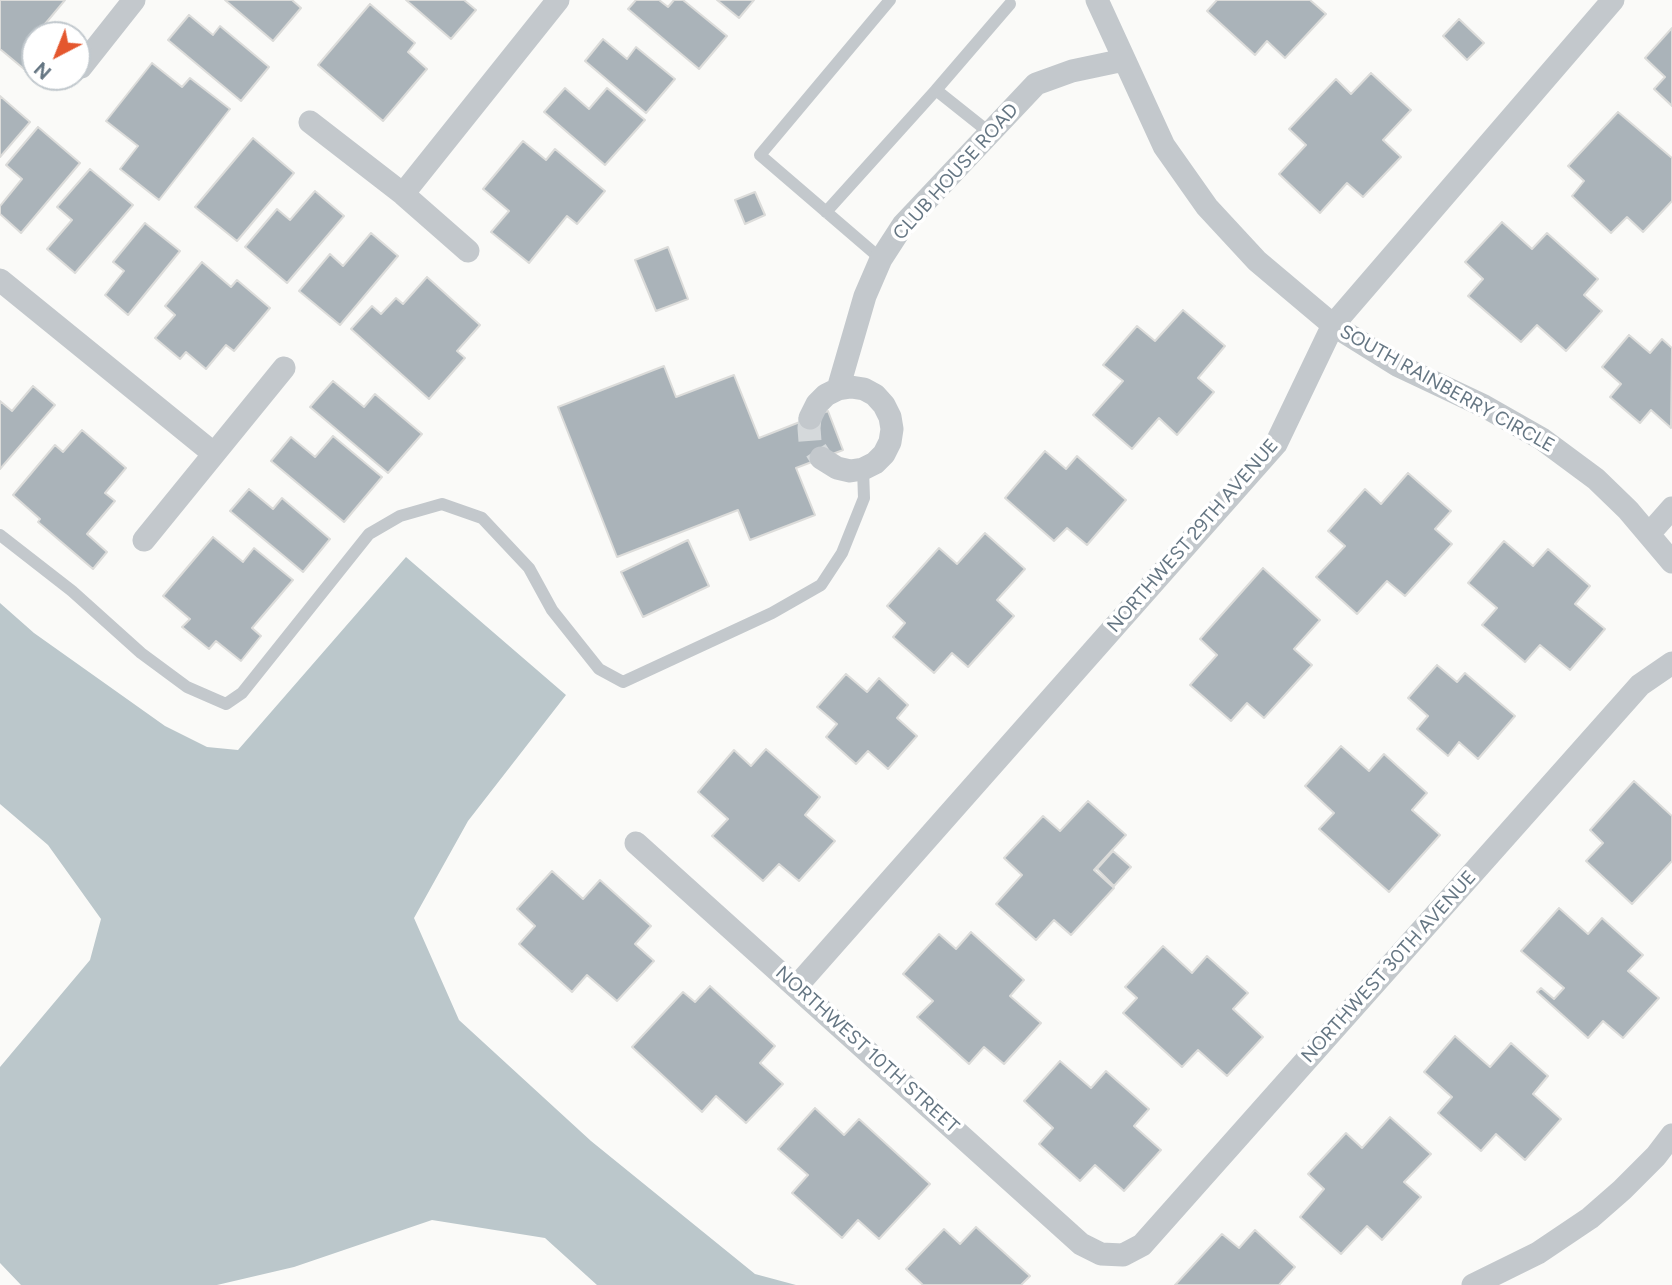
<!DOCTYPE html>
<style>
body{margin:0}
#map{position:relative;width:1672px;height:1285px;overflow:hidden;background:#fafaf8;font-family:Figtree,sans-serif}
canvas{display:block}
.north{position:absolute;left:21px;top:21px;width:70px;height:70px;box-sizing:border-box;background:#fff;border:2px solid #c1c8cd;border-radius:50%;rotate:222deg;font-size:19px;font-weight:700;line-height:28px;text-align:center;color:#657683}
.north::after{content:'';display:block;margin:auto;width:24px;height:32px;background:#e4572e;clip-path:polygon(50% 0,100% 100%,50% 72%,0 100%)}
</style>
<div id="map">
<canvas width="1672" height="1285"></canvas>
<div class="north">N</div>
</div>
<script>
const ctx = document.querySelector('canvas').getContext('2d');
ctx.lineJoin = 'round';
function fillPath(path, color) { ctx.fillStyle = color; ctx.fill(path, 'evenodd'); }
const shape = rows => new Path2D(rows.map(r => 'M' + r).join(''));
function trace(path, color, width, dash) { ctx.strokeStyle = color; ctx.lineWidth = width; ctx.lineCap = dash ? 'butt' : 'round'; ctx.setLineDash(dash || []); ctx.stroke(path); }
function write(font, color, halo, rows, align = 'center') {
  ctx.font = font + ' Figtree,sans-serif'; ctx.lineWidth = 7; ctx.setLineDash([]); ctx.textBaseline = 'middle'; ctx.strokeStyle = halo; ctx.fillStyle = color; for (const [text, x, y, turn = 0] of rows) {
    ctx.save(); ctx.translate(x, y); ctx.rotate((+turn || 0) * Math.PI / 180); ctx.textAlign = isNaN(turn) ? turn : align; if (halo) ctx.strokeText(text, 0, 0); ctx.fillText(text, 0, 0); ctx.restore();
  }
}
const water = shape([
 [406,557,566,695,468,821,414,918,459,1020,591,1141,755,1274,796,1285,597,1285,545,1238,432,1220,294,1267,217,1285,21,1285,0,1263,0,1067,90,960,101,919,48,845,0,804,0,603,34,633,165,726,207,747,238,750]
]);
const building = shape([
 [0,0,65,0,45,24,55,33,53,35,35,35,35,56,24,69,0,49,0,0],
 [225,0,292,0,301,8,273,41,225,0],
 [406,0,464,0,476,10,451,39,406,0],
 [636,0,659,0,668,7,674,0,683,0,727,36,699,69,628,9,636,0],
 [717,0,754,0,739,18,717,0],
 [1217,0,1310,0,1326,14,1285,58,1267,41,1255,55,1207,11,1217,0],
 [370,4,415,43,408,52,427,69,383,121,318,65,370,4],
 [189,15,213,35,220,26,269,67,241,101,168,40,189,15],
 [1459,19,1484,43,1467,60,1443,36,1459,19],
 [1672,28,1672,106,1654,89,1665,77,1645,58,1672,28],
 [603,39,627,59,636,47,675,79,646,113,585,61,603,39],
 [152,63,182,87,190,78,230,109,159,200,120,169,138,146,106,121,152,63],
 [1371,73,1411,110,1383,140,1401,157,1363,197,1347,183,1320,213,1279,174,1306,145,1289,129,1336,79,1351,94,1371,73],
 [565,88,589,109,607,88,645,120,605,165,544,112,565,88],
 [0,96,30,122,0,157,0,96],
 [1618,112,1672,158,1672,201,1643,232,1627,217,1611,233,1572,196,1584,181,1568,166,1618,112],
 [38,127,80,163,21,233,0,214,0,206,22,179,6,165,38,127],
 [253,138,294,173,237,241,195,207,253,138],
 [523,141,546,160,555,149,605,191,577,224,567,216,529,263,491,232,509,211,483,189,523,141],
 [90,169,133,205,75,273,47,249,72,220,57,207,90,169],
 [315,191,344,216,287,283,245,247,277,209,290,220,315,191],
 [755,192,765,215,745,224,735,200,755,192],
 [1502,222,1532,249,1547,233,1598,279,1584,295,1602,311,1566,351,1537,325,1521,342,1468,296,1483,279,1465,262,1502,222],
 [145,223,180,251,128,315,105,295,124,271,113,262,145,223],
 [371,233,398,256,340,325,299,291,330,254,343,266,371,233],
 [668,247,688,299,656,311,635,260,668,247],
 [202,262,231,287,237,280,270,308,234,351,226,345,206,369,186,352,180,359,155,338,175,315,165,306,202,262],
 [427,277,480,325,457,351,465,358,429,399,351,329,372,306,381,314,396,298,403,304,427,277],
 [1183,310,1225,346,1198,378,1214,392,1177,435,1159,418,1132,449,1093,415,1123,381,1103,365,1137,326,1155,341,1183,310],
 [1629,335,1650,353,1662,339,1672,348,1671,428,1651,410,1640,423,1610,397,1621,384,1602,367,1629,335],
 [664,366,676,397,734,375,759,438,828,411,843,450,796,468,815,515,750,540,738,510,617,557,558,407,664,366],
 [333,381,364,407,375,394,422,434,388,473,310,407,333,381],
 [33,386,55,405,0,469,0,401,12,411,33,386],
 [82,430,126,468,105,493,115,501,87,534,107,552,93,569,38,522,40,519,13,495,55,445,63,452,82,430],
 [333,436,382,477,344,522,271,461,291,437,315,457,333,436],
 [1045,451,1066,469,1077,456,1126,500,1087,545,1067,528,1054,541,1005,498,1045,451],
 [1408,473,1451,511,1435,529,1452,544,1405,596,1387,581,1357,614,1316,577,1345,546,1328,531,1365,489,1381,504,1408,473],
 [249,489,273,509,282,498,330,539,303,572,230,511,249,489],
 [985,533,1025,569,997,600,1014,616,968,667,952,653,934,673,893,637,905,623,887,606,939,548,957,564,985,533],
 [213,537,243,562,254,548,293,580,252,628,261,636,241,661,216,641,209,649,182,627,190,619,163,596,213,537],
 [688,540,709,586,643,617,621,572,688,540],
 [1504,541,1533,566,1548,549,1590,586,1575,604,1605,629,1570,670,1540,645,1525,662,1482,625,1497,608,1468,583,1504,541],
 [1263,568,1320,620,1294,649,1312,665,1264,718,1247,703,1231,721,1190,685,1217,655,1200,639,1263,568],
 [1437,665,1457,682,1465,673,1515,716,1478,759,1459,742,1448,756,1417,729,1428,716,1408,698,1437,665],
 [846,674,867,692,879,678,908,705,897,718,917,736,888,769,868,751,856,764,826,737,837,724,817,707,846,674],
 [1341,746,1369,771,1384,754,1427,793,1412,810,1440,835,1389,892,1319,829,1334,813,1305,786,1341,746],
 [766,749,820,797,805,815,835,841,799,881,779,864,763,881,712,836,728,819,698,792,734,750,751,766,766,749],
 [1634,781,1672,816,1672,861,1632,904,1586,861,1603,843,1590,830,1634,781],
 [1088,801,1126,835,1094,870,1114,888,1071,935,1054,920,1036,940,996,904,1022,875,1004,858,1043,816,1060,831,1088,801],
 [1113,851,1131,867,1114,886,1097,869,1113,851],
 [552,871,583,899,600,880,651,926,635,944,654,961,617,1001,587,975,572,992,519,944,535,926,517,909,552,871],
 [1559,908,1588,934,1602,918,1643,955,1628,971,1659,998,1623,1038,1603,1021,1588,1038,1537,992,1541,988,1554,999,1564,988,1521,951,1559,908],
 [971,932,1024,980,1010,996,1041,1023,1004,1064,984,1047,969,1064,917,1017,933,1001,903,974,939,934,956,949,971,932],
 [1163,946,1192,973,1207,956,1248,993,1233,1009,1263,1037,1227,1076,1198,1050,1182,1067,1123,1013,1137,998,1125,987,1163,946],
 [710,986,775,1046,760,1063,783,1084,746,1123,716,1096,702,1112,632,1047,683,992,695,1002,710,986],
 [1455,1036,1490,1067,1511,1043,1548,1076,1533,1094,1561,1119,1525,1160,1496,1134,1481,1151,1438,1113,1452,1097,1424,1072,1455,1036],
 [1060,1061,1091,1088,1106,1071,1149,1109,1134,1126,1161,1150,1124,1191,1095,1165,1080,1181,1039,1144,1053,1128,1024,1101,1060,1061],
 [815,1108,844,1135,859,1119,930,1184,879,1239,858,1220,842,1238,792,1193,808,1175,778,1149,815,1108],
 [1390,1117,1431,1154,1404,1182,1421,1197,1382,1240,1367,1226,1341,1254,1300,1217,1324,1189,1308,1174,1346,1133,1362,1148,1390,1117],
 [976,1227,1030,1276,1021,1285,923,1285,906,1269,944,1229,960,1244,976,1227],
 [1255,1230,1295,1267,1279,1285,1175,1285,1222,1234,1239,1248,1255,1230]
]);
const streetTunnel = shape([
 [810,418,809,428,810,441,821,458]
]);
const lane = shape([
 [936,90,1010,4],
 [826,212,936,90,990,133],
 [881,259,760,155,890,0],
 [0,535,72,591,141,653,187,687,226,704,242,693,369,534,400,516,442,504,482,518,529,568,552,610,599,669,623,682,772,613,821,585,842,553,864,498,863,469]
]);
const street = shape([
 [1097,0,1164,146,1207,207,1257,261,1333,325,1397,365,1484,406,1542,439,1596,479,1628,510,1672,562],
 [81,67,134,0],
 [310,122,403,194,468,251],
 [403,194,558,0],
 [0,280,213,453],
 [838,389,865,296,881,259,903,225,1036,84,1072,71,1124,60],
 [810,418,817,404,826,395,838,389,851,387,864,389,875,395,884,405,890,417,892,429,890,442,884,454,875,463,863,469,850,471,837,468,821,458],
 [1649,534,1672,508],
 [144,540,284,368],
 [636,843,1081,1244,1101,1254,1123,1255,1142,1245,1640,685,1672,663],
 [796,987,1276,444,1333,325,1613,0],
 [1473,1285,1538,1253,1590,1218,1622,1190,1656,1156,1672,1135]
]);
const streetNames = [
 ["CLUB HOUSE ROAD",956,172,-48],
 ["SOUTH RAINBERRY CIRCLE",1447,389,29],
 ["NORTHWEST 29TH AVENUE",1193,536,-49],
 ["NORTHWEST 30TH AVENUE",1389,967,-48],
 ["NORTHWEST 10TH STREET",867,1050,42]
];
fillPath(water, '#bbc7cb');
fillPath(building, '#aab3b9');
trace(building, '#dcdcda', 2);
trace(streetTunnel, '#d5d9db', 23, [23, 11]);
trace(lane, '#c3c8cc', 12);
trace(street, '#c3c8cc', 23);
write('19px', '#657683', '#fff', streetNames);
</script>
